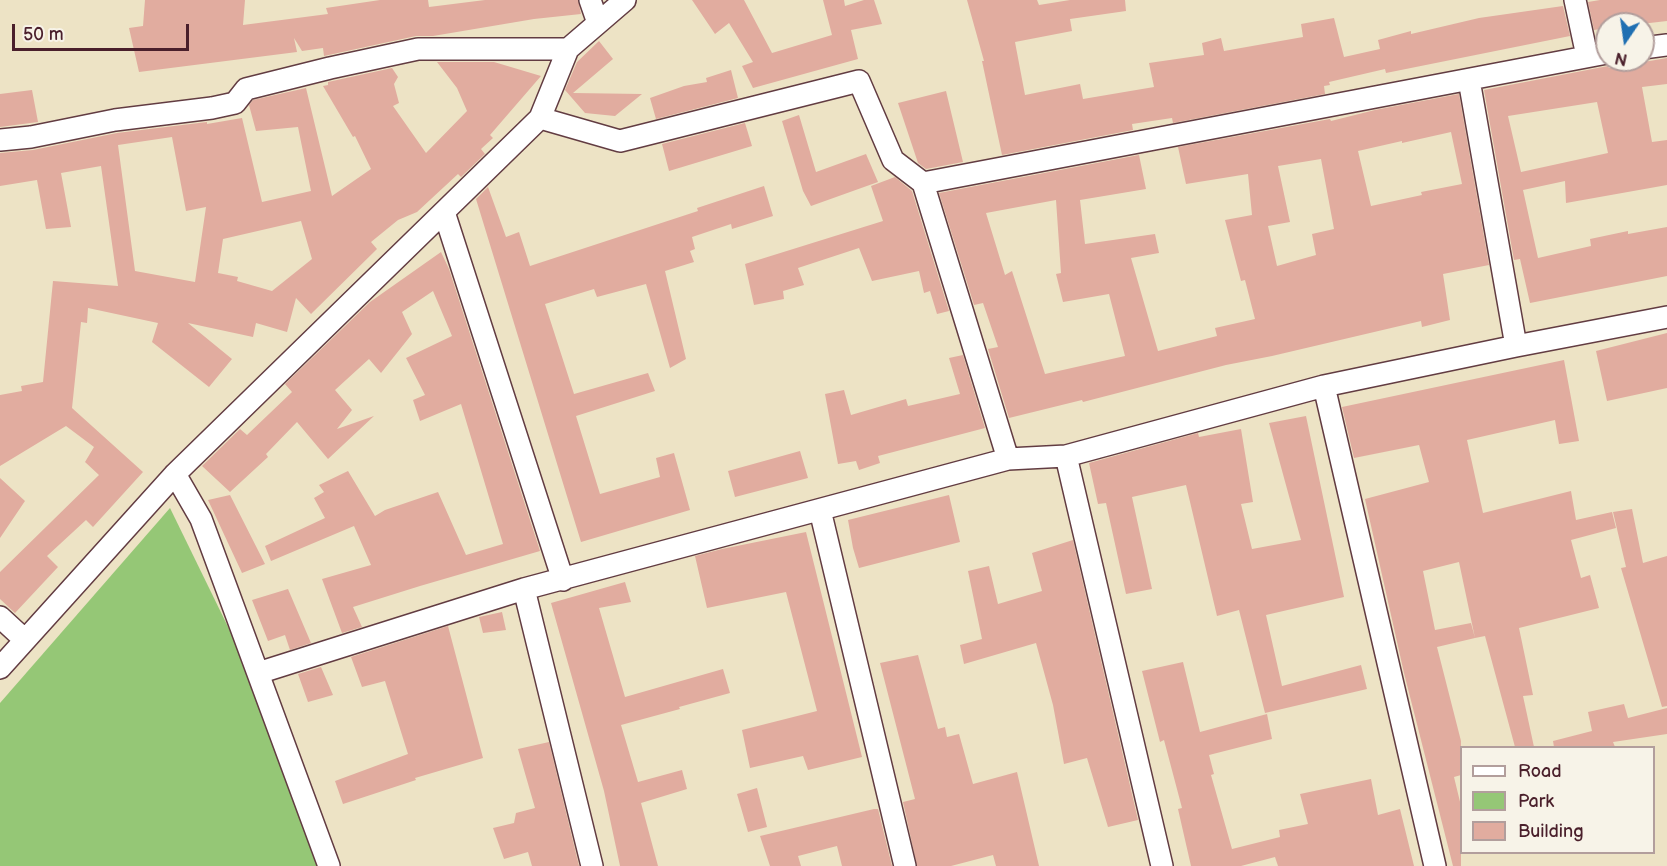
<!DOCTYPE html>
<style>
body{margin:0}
#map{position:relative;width:1667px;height:866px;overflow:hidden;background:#ede3c5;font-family:"Balsamiq Sans",sans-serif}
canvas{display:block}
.legend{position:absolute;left:1460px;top:746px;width:195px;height:108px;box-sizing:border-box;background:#f7f3e8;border:2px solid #b29e9c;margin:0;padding:8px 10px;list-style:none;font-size:18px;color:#4a1f2b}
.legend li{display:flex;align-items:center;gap:12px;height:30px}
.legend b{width:30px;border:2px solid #b29e9c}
.north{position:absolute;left:1595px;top:12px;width:60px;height:60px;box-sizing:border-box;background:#f7f3e8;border:2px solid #b29e9c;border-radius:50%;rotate:193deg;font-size:16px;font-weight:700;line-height:24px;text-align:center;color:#4a1f2b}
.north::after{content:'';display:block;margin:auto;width:21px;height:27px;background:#1f6fb2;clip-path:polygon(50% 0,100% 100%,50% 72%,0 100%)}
.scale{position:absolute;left:12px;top:24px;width:177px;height:27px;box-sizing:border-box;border:3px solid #4a1f2b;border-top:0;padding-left:8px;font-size:18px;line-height:21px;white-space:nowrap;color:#4a1f2b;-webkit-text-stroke:4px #f7f3e8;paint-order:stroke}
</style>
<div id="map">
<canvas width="1667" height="866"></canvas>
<ul class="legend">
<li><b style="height:8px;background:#fff"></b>Road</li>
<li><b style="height:16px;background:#95c776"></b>Park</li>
<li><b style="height:16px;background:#e1ac9f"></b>Building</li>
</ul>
<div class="north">N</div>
<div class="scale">50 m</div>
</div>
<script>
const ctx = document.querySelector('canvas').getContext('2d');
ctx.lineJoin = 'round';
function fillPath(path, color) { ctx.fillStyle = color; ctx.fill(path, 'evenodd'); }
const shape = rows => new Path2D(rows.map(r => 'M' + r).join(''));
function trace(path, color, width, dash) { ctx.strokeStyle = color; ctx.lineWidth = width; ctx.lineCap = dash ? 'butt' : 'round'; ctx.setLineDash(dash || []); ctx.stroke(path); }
const green = shape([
 [170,508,294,762,323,866,0,866,0,703]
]);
const building = shape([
 [145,0,245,0,243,25,328,14,326,8,380,0,428,0,429,7,485,0,578,0,581,14,534,19,433,36,416,36,324,56,323,48,302,51,294,38,297,52,139,72,129,28,143,26],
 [692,0,744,0,772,53,832,35,823,0,844,0,845,6,864,0,874,0,882,24,851,30,858,59,753,88,742,66,753,62,729,23,715,34],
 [967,0,1037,0,1039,5,1070,0,1125,0,1126,11,1070,19,1072,31,1015,42,1025,95,1080,84,1083,99,1154,87,1149,63,1204,55,1202,43,1221,38,1224,51,1303,37,1301,24,1334,18,1344,57,1380,49,1378,40,1411,31,1411,34,1479,18,1563,6,1570,36,1386,73,1385,69,1329,82,1330,85,1324,86,1325,94,1173,123,1172,118,1132,124,1133,130,1002,155,982,61,984,61],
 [1600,0,1667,0,1667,21,1641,24,1607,24,1607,28,1594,30,1588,2],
 [599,41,613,59,573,93,642,94,615,116,585,113,565,90,577,62],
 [1667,58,1667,84,1642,87,1652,142,1667,140,1667,185,1566,203,1565,181,1523,190,1538,258,1591,246,1590,239,1628,231,1628,234,1667,227,1667,276,1530,303,1520,259,1514,260,1484,90,1608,66,1609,68],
 [1597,102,1608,153,1521,172,1508,116],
 [437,62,494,62,541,76,490,135,493,138,481,149,485,154,461,177,458,174,417,212,398,220,371,242,377,249,311,314,296,298,287,332,256,323,253,337,188,323,232,359,209,387,152,342,158,323,88,308,87,323,81,322,72,408,143,472,93,527,86,520,47,556,58,567,15,613,0,599,0,572,99,475,85,462,94,447,66,426,0,466,0,395,22,391,21,386,43,382,53,281,118,286,101,166,61,173,71,227,46,229,37,180,0,186,0,153,33,150,117,133,207,122,207,124,242,118,262,202,311,191,298,127,256,131,249,105,253,100,306,88,332,196,371,169,355,136,353,137,323,86,328,85,328,82,392,68,398,77,394,84,399,103,393,106,426,153,467,111,457,88],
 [172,137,186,211,206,207,195,282,135,271,118,145],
 [301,221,312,259,272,291,237,281,238,277,218,273,223,239],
 [731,70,738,98,656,119,650,98,684,86,707,82,706,78],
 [32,90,38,122,0,127,0,94],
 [946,91,963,162,926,169,918,163,898,103],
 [1459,94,1489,265,1443,274,1450,320,1422,327,1421,321,1272,356,1226,365,1083,402,1082,400,1009,418,988,349,998,347,983,303,974,305,939,193,1139,155,1146,189,1080,200,1085,244,1155,234,1159,253,1131,258,1158,351,1217,336,1215,328,1255,319,1245,280,1241,281,1225,220,1252,215,1248,174,1186,184,1178,147,1330,119,1331,121,1375,110],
 [1451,132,1462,184,1421,192,1422,195,1371,206,1358,151,1402,141,1402,143],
 [1321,159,1334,229,1312,234,1316,255,1277,266,1268,226,1290,222,1278,166],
 [1056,200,1061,273,1056,274,1063,302,1109,294,1125,356,1045,374,1012,271,1005,275,986,213],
 [799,115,816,172,866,154,878,182,811,206,803,191,782,121],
 [745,123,752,146,669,171,662,144],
 [895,177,912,191,949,311,937,314,930,291,924,293,919,271,872,281,859,248,798,268,804,285,783,291,784,299,754,305,745,264,883,221,871,186],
 [764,186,773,216,732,229,731,224,692,237,695,249,690,251,694,262,665,271,686,359,670,368,646,284,597,297,594,289,545,304,574,394,648,373,655,391,576,416,600,494,660,477,656,458,674,453,690,510,581,542,476,199,488,187,506,237,519,232,530,266,698,211,697,208],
 [441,252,449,269,540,551,420,586,353,607,362,627,342,633,322,579,371,565,354,526,271,561,265,546,325,518,314,498,324,492,319,485,348,471,375,516,385,510,438,492,466,555,503,544,461,404,420,421,413,400,425,395,406,358,452,336,433,291,402,312,412,334,381,373,369,359,335,390,352,410,337,429,374,416,328,459,297,422,266,454,268,457,230,492,202,466,240,429,247,435,292,392,285,384,370,302],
 [1667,333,1667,388,1607,401,1596,351],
 [963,355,985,428,878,456,880,463,859,470,856,461,838,464,825,394,844,390,851,415,906,399,908,406,960,394,949,358],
 [1564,360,1579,441,1559,444,1555,420,1467,440,1483,513,1571,491,1576,520,1612,512,1616,528,1571,540,1581,578,1590,575,1599,608,1519,628,1533,695,1523,696,1534,747,1515,747,1485,636,1475,638,1459,562,1423,571,1435,630,1471,623,1475,638,1437,647,1461,741,1461,775,1454,777,1461,806,1461,866,1453,866,1404,673,1365,499,1429,482,1419,445,1354,458,1342,407],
 [1306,416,1344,597,1266,615,1282,686,1361,665,1367,689,1265,713,1239,610,1217,616,1186,485,1132,497,1152,589,1126,594,1106,503,1098,504,1089,463,1198,433,1199,437,1241,429,1253,502,1241,504,1252,549,1301,540,1269,423],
 [800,451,808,478,735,497,728,471],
 [0,478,25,501,0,538],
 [230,495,265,564,242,573,208,500],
 [949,495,960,542,859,568,853,548,848,520],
 [1632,509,1643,563,1667,556,1667,706,1662,707,1621,568,1626,567,1613,512],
 [806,532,862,757,808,770,803,756,750,768,742,730,817,711,786,592,707,608,695,556,722,549],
 [1073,540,1138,820,1108,827,1087,758,1064,764,1053,705,1036,643,964,664,960,645,982,639,968,571,989,566,998,604,1042,591,1032,553],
 [625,582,631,602,599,608,625,697,723,669,730,693,679,707,680,709,621,725,638,782,682,770,687,789,641,803,658,866,620,866,604,791,551,603],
 [288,589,311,643,290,650,285,635,268,641,252,600],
 [502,612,506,630,483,633,479,617],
 [448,626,483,758,415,778,416,780,343,804,335,781,408,754,385,681,362,687,351,657],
 [918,655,938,729,945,727,947,737,959,734,973,784,1017,772,1039,866,996,866,993,855,951,866,917,866,903,802,915,799,880,663],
 [1183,662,1200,732,1267,714,1272,739,1209,755,1214,774,1211,775,1232,849,1280,837,1279,830,1308,824,1300,794,1371,779,1378,815,1400,809,1414,866,1278,866,1275,857,1241,866,1191,866,1178,809,1182,808,1164,740,1160,742,1142,671],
 [321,667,333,695,308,702,298,674],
 [1624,704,1628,718,1667,708,1667,734,1613,742,1615,747,1554,747,1553,741,1592,731,1588,712],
 [549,742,579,866,532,866,528,852,504,859,493,828,514,823,516,813,535,808,518,749],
 [757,788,767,827,748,832,737,794],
 [874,809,878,809,892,866,842,866,837,846,798,856,801,866,770,866,760,836]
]);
const street = shape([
 [590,0,598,23],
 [1575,0,1587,56],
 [1643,48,1667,45],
 [1469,80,1516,346],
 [540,118,620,141,859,81,893,160,923,183,1008,459],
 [0,140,31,137,115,120,212,108,235,103,246,89,330,68,418,49,568,49],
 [923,183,1607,53],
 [444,212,563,580],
 [1324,386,1435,866],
 [1066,456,1162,866],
 [175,474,201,519,329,866],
 [820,510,905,866],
 [524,589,592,866],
 [0,617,25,640],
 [0,668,175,474,540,118,568,49,625,0],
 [258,673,524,589,1008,459,1066,456,1324,386,1516,346,1667,317]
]);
fillPath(green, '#95c776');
fillPath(building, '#e1ac9f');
trace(street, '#623c42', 24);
trace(street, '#fff', 21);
</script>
